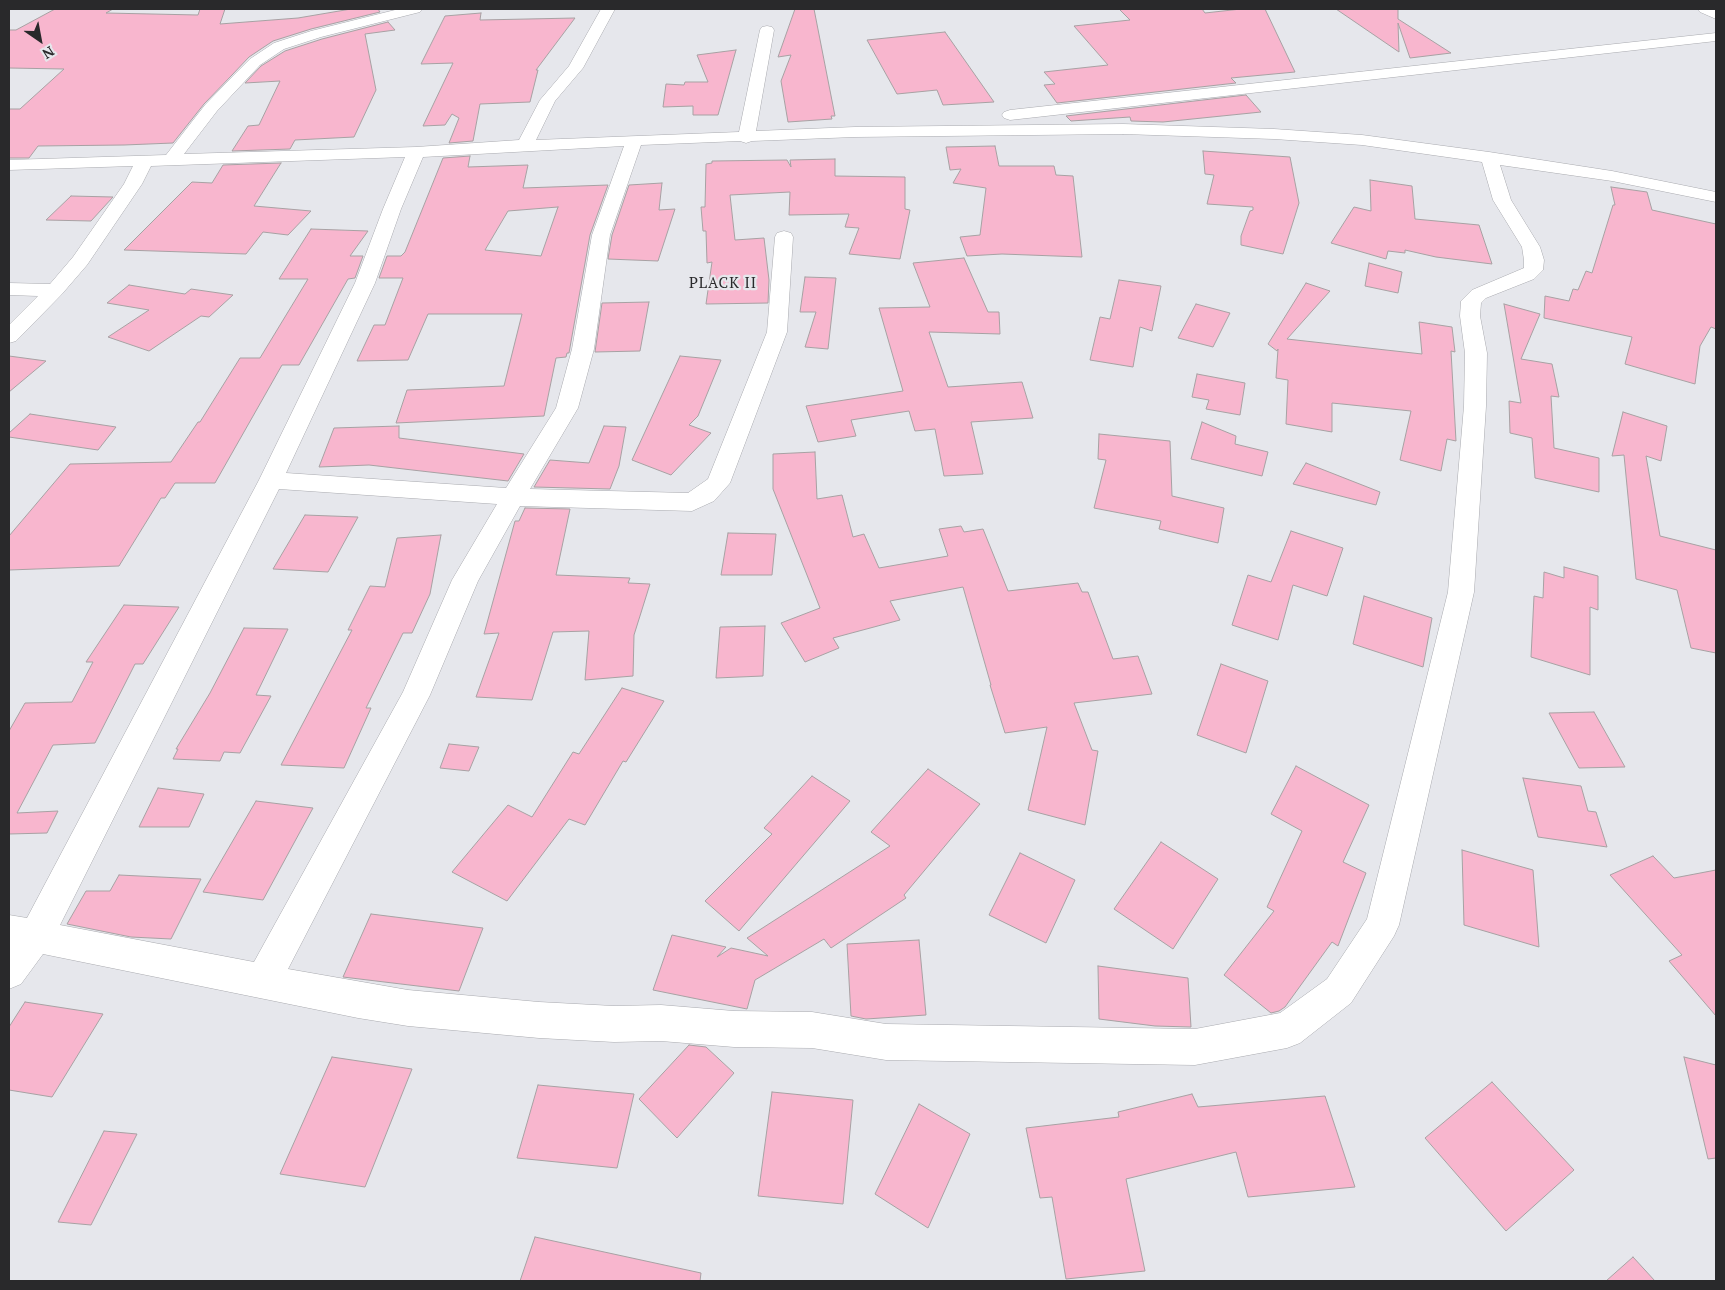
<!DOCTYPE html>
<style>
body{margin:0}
#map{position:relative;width:1725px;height:1290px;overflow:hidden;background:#e6e7ec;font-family:"PT Serif",serif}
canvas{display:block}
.frame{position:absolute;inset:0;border:10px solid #29292b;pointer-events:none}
.north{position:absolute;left:15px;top:15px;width:50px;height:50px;-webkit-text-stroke:4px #e6e7ec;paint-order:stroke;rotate:147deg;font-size:14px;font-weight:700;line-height:20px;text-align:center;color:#29292b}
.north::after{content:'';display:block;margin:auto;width:18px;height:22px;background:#29292b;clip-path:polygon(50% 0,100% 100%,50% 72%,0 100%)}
</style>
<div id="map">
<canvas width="1725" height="1290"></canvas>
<div class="frame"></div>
<div class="north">N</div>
</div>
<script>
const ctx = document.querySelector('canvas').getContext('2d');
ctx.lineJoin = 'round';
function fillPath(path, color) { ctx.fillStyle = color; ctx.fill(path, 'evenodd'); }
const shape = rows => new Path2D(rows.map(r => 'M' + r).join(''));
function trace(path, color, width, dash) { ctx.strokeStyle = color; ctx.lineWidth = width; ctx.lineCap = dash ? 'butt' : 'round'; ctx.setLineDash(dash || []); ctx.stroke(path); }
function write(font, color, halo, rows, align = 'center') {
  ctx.font = font + ' "PT Serif",serif'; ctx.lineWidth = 4.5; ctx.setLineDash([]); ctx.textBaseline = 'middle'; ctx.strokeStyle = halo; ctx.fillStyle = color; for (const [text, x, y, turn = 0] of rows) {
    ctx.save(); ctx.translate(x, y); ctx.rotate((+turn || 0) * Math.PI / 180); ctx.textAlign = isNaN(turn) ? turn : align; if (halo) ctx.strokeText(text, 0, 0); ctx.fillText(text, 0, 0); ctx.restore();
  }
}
const building = shape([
 [55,9,113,9,106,13,198,15,200,9,225,9,220,24,298,18,351,9,378,9,380,12,311,29,273,41,249,57,232,75,204,104,173,143,124,145,38,146,29,158,9,158,9,109,20,109,64,69,9,68,9,30,16,30,55,9],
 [795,9,814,9,835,116,831,116,832,119,788,122,781,81,791,55,778,57,795,9],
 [1119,9,1202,9,1205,13,1241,9,1265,9,1295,72,1231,78,1236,83,1057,103,1044,85,1055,84,1044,72,1108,65,1074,26,1130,20,1119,9],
 [1336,9,1398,9,1398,19,1451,53,1410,58,1398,23,1399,52,1336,9],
 [481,13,480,20,575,18,536,70,538,70,530,102,480,104,473,141,449,143,459,118,452,114,445,125,423,126,453,63,421,64,445,16,481,13],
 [388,22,395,30,365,34,376,90,354,137,295,140,290,149,232,151,248,126,259,125,280,81,245,83,261,66,285,51,322,39,388,22],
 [945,32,994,102,943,105,937,90,897,94,867,40,945,32],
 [736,50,718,115,693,115,693,106,663,107,666,84,684,85,685,82,708,82,697,55,736,50],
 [1246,95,1261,112,1163,122,1131,121,1130,117,1071,121,1066,116,1246,95],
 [995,146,999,166,1054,166,1056,175,1073,176,1082,257,1002,254,967,256,960,237,980,235,986,188,953,183,961,169,950,170,946,147,995,146],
 [1203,151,1290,157,1299,203,1283,254,1241,245,1241,236,1250,211,1253,210,1253,207,1207,204,1214,175,1205,174,1203,151],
 [470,156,468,167,528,165,523,188,608,185,590,235,569,353,567,353,566,357,556,358,544,416,396,423,407,390,504,386,522,314,428,314,408,360,357,361,374,325,385,325,403,278,379,278,387,256,401,256,405,252,443,158,470,156],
 [558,207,541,256,485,250,508,211,558,207],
 [835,159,835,176,905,177,905,209,910,210,900,259,849,254,859,228,845,227,849,214,789,215,790,192,730,195,735,240,764,238,769,280,768,303,706,304,712,262,707,263,706,231,703,231,701,207,705,207,706,164,712,163,712,161,787,160,791,167,790,160,835,159],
 [281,163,254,206,311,211,288,235,263,232,246,254,124,250,192,182,212,183,223,165,281,163],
 [1370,180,1412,186,1415,219,1479,225,1492,264,1436,257,1405,250,1405,253,1388,251,1386,259,1331,243,1354,207,1371,211,1370,180],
 [662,183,659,210,675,209,658,261,608,259,612,235,629,185,662,183],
 [1611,187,1647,192,1652,210,1716,224,1716,329,1711,327,1700,346,1695,384,1625,364,1632,337,1544,318,1545,296,1569,301,1573,289,1578,290,1586,271,1592,273,1613,205,1615,205,1611,187],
 [71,196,113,197,91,221,46,220,71,196],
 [311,229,368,231,350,256,363,256,355,278,348,279,299,365,282,365,215,483,175,483,165,498,161,498,119,566,9,570,9,536,70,464,171,462,198,422,200,422,240,358,260,358,308,279,279,279,311,229],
 [964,258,988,312,999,312,1000,334,929,332,948,387,1022,382,1033,418,971,422,983,474,944,476,935,429,915,431,909,411,851,420,856,436,818,442,806,406,903,391,879,308,930,307,913,263,964,258],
 [1369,263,1402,272,1398,293,1365,286,1369,263],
 [805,277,836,278,828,349,805,347,816,312,800,312,805,277],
 [1119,280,1161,286,1152,331,1140,327,1133,367,1090,360,1100,317,1110,319,1119,280],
 [1306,283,1330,291,1287,339,1422,354,1419,322,1452,327,1455,352,1451,351,1456,441,1447,439,1441,471,1400,460,1411,411,1332,403,1332,432,1286,424,1288,380,1276,378,1278,349,1277,351,1268,344,1306,283],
 [129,285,185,294,191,289,233,295,209,317,201,316,149,351,108,337,149,310,107,303,129,285],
 [649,302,640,351,595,352,602,303,649,302],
 [1196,304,1230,313,1213,347,1178,338,1196,304],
 [1504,304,1540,314,1521,359,1552,364,1559,397,1551,396,1554,448,1599,458,1599,492,1535,478,1532,438,1510,433,1509,401,1521,403,1504,304],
 [9,356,46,361,9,392,9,356],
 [680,356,721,360,698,416,689,425,711,433,671,475,632,460,680,356],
 [1197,374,1245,383,1240,415,1206,409,1209,400,1192,397,1197,374],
 [1623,412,1667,426,1661,461,1646,456,1660,536,1716,550,1716,653,1691,648,1677,590,1636,579,1624,455,1612,456,1623,412],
 [30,414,116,427,98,450,9,437,9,433,30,414],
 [1202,422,1236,436,1235,444,1268,452,1262,476,1191,459,1202,422],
 [399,426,399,438,524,454,508,481,369,465,319,467,334,428,399,426],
 [604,426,626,427,619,466,610,489,534,487,550,460,589,463,604,426],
 [1099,434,1170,441,1172,496,1224,508,1218,543,1159,529,1161,521,1094,508,1106,460,1098,459,1099,434],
 [815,452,817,499,842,495,853,537,864,534,879,568,948,556,939,529,961,526,964,532,983,529,1008,591,1078,583,1082,592,1088,592,1113,659,1138,656,1152,694,1074,703,1092,750,1098,751,1085,825,1028,810,1047,727,1005,733,990,685,991,685,963,587,890,601,900,620,833,638,839,648,805,662,781,623,820,608,773,489,773,454,815,452],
 [1306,463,1380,492,1376,505,1293,484,1306,463],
 [525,508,570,509,556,575,630,578,628,583,650,584,634,635,633,676,585,680,589,631,553,632,532,700,476,697,499,633,484,634,515,521,519,521,525,508],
 [305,515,358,517,328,572,273,569,305,515],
 [1291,531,1343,548,1327,596,1293,585,1278,640,1232,625,1248,575,1271,582,1291,531],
 [728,533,776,534,772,575,721,575,728,533],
 [441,535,430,594,412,633,403,633,366,708,371,708,344,768,281,765,352,630,348,630,370,586,385,587,397,538,441,535],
 [1564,567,1598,576,1598,610,1590,607,1590,675,1531,657,1534,596,1543,598,1544,572,1564,578,1564,567],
 [1364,596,1432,618,1423,667,1353,644,1364,596],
 [124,605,179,607,143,664,135,664,95,743,53,745,17,813,58,811,47,833,9,834,9,731,25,703,72,702,93,662,86,662,124,605],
 [765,626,763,676,716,678,720,627,765,626],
 [244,628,288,629,256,695,271,696,240,753,224,752,220,761,173,759,178,749,176,749,210,693,244,628],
 [1221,664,1268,681,1246,753,1197,735,1221,664],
 [622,688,664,701,626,762,623,761,585,825,569,819,507,901,452,872,508,805,532,817,573,752,579,754,622,688],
 [1594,712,1625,767,1579,768,1549,713,1594,712],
 [449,744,479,747,469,771,440,768,449,744],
 [1296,766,1369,805,1343,862,1366,873,1338,946,1332,942,1285,1007,1279,1011,1271,1013,1224,975,1274,911,1267,907,1302,831,1271,814,1296,766],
 [928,769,980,804,904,895,906,898,831,948,824,939,755,980,747,1009,653,990,672,935,726,947,717,957,731,948,768,956,747,938,890,846,871,832,928,769],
 [812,776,850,801,739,931,705,901,772,834,764,828,812,776],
 [1523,778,1581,786,1588,811,1596,812,1607,847,1538,837,1523,778],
 [158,788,204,794,189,827,139,827,158,788],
 [256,801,313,808,263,900,203,892,256,801],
 [1161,842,1218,879,1173,949,1114,909,1161,842],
 [1462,850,1533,870,1539,947,1464,925,1462,850],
 [1020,853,1075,880,1046,943,989,915,1020,853],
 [1653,856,1674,878,1716,870,1716,1016,1669,961,1682,955,1610,875,1653,856],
 [119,875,201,879,171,939,131,937,67,924,86,891,110,891,119,875],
 [371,914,483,928,459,991,343,977,371,914],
 [919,940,926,1015,866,1019,851,1016,847,944,919,940],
 [1098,966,1188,978,1191,1027,1155,1026,1099,1019,1098,966],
 [25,1002,103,1014,52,1097,9,1090,9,1027,25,1002],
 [689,1045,706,1047,734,1073,677,1138,639,1099,689,1045],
 [332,1057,412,1069,365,1187,280,1174,332,1057],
 [1684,1057,1716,1065,1716,1158,1708,1159,1684,1057],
 [1492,1082,1574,1170,1506,1231,1425,1138,1492,1082],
 [538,1085,634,1094,617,1168,517,1158,538,1085],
 [772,1092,853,1100,843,1204,758,1196,772,1092],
 [1192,1094,1198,1107,1325,1096,1355,1187,1248,1197,1236,1152,1126,1179,1145,1271,1066,1279,1052,1197,1040,1198,1026,1128,1119,1117,1118,1112,1192,1094],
 [919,1104,970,1134,928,1228,875,1194,919,1104],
 [104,1131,137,1134,91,1225,58,1222,104,1131],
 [535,1237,701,1273,700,1281,520,1281,535,1237],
 [1633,1257,1655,1281,1606,1281,1633,1257]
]);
const minor = shape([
 [399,9,422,9,420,12,321,37,284,49,260,65,217,111,184,154,416,147,519,140,540,100,569,66,601,9,615,9,583,68,555,101,536,140,739,132,760,30,762,27,767,26,772,27,774,30,756,131,855,127,1123,124,1274,129,1362,135,1489,152,1612,171,1716,192,1716,202,1612,181,1500,165,1511,200,1540,247,1544,260,1543,270,1534,279,1486,298,1481,303,1480,316,1487,353,1486,406,1474,592,1399,925,1394,936,1351,1003,1300,1043,1287,1048,1195,1065,886,1060,812,1048,734,1047,661,1041,614,1042,539,1038,408,1026,358,1018,43,954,21,984,9,989,9,915,27,918,259,480,355,283,383,209,405,157,151,166,142,184,87,265,62,294,16,341,9,343,9,325,38,296,9,295,9,283,50,284,73,257,124,184,133,166,9,170,9,160,166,155,205,105,233,76,250,59,274,43,311,31,399,9],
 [1123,134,1274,139,1362,145,1482,162,1493,200,1522,247,1524,260,1524,268,1472,290,1461,301,1460,316,1465,353,1464,406,1448,592,1367,919,1327,979,1280,1013,1195,1029,886,1024,812,1012,734,1011,661,1005,614,1006,539,1002,408,990,288,969,430,695,478,581,520,506,692,511,714,501,730,483,787,332,793,237,791,233,784,231,777,233,775,237,767,332,708,479,688,493,530,489,578,408,594,349,610,235,641,145,740,141,746,143,752,141,855,137,1123,134],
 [624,146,592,235,572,349,556,408,506,488,286,473,375,283,401,209,423,157,624,146],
 [279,489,497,504,452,580,403,692,254,962,60,925,279,489],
 [1698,9,1716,10,1716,19,1700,12,1698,9],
 [1716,33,1716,41,1010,120,1004,118,1002,115,1004,112,1010,110,1716,33]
]);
const farNeighbourhoodnames = [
 ["PLACK II",723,284]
];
fillPath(building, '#f8b6ce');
trace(building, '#a7a1a3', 1);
trace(minor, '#a9aaaf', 1);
fillPath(minor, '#fff');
ctx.letterSpacing = '1px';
write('15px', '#29292b', '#e6e7ec', farNeighbourhoodnames);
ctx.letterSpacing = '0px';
</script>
